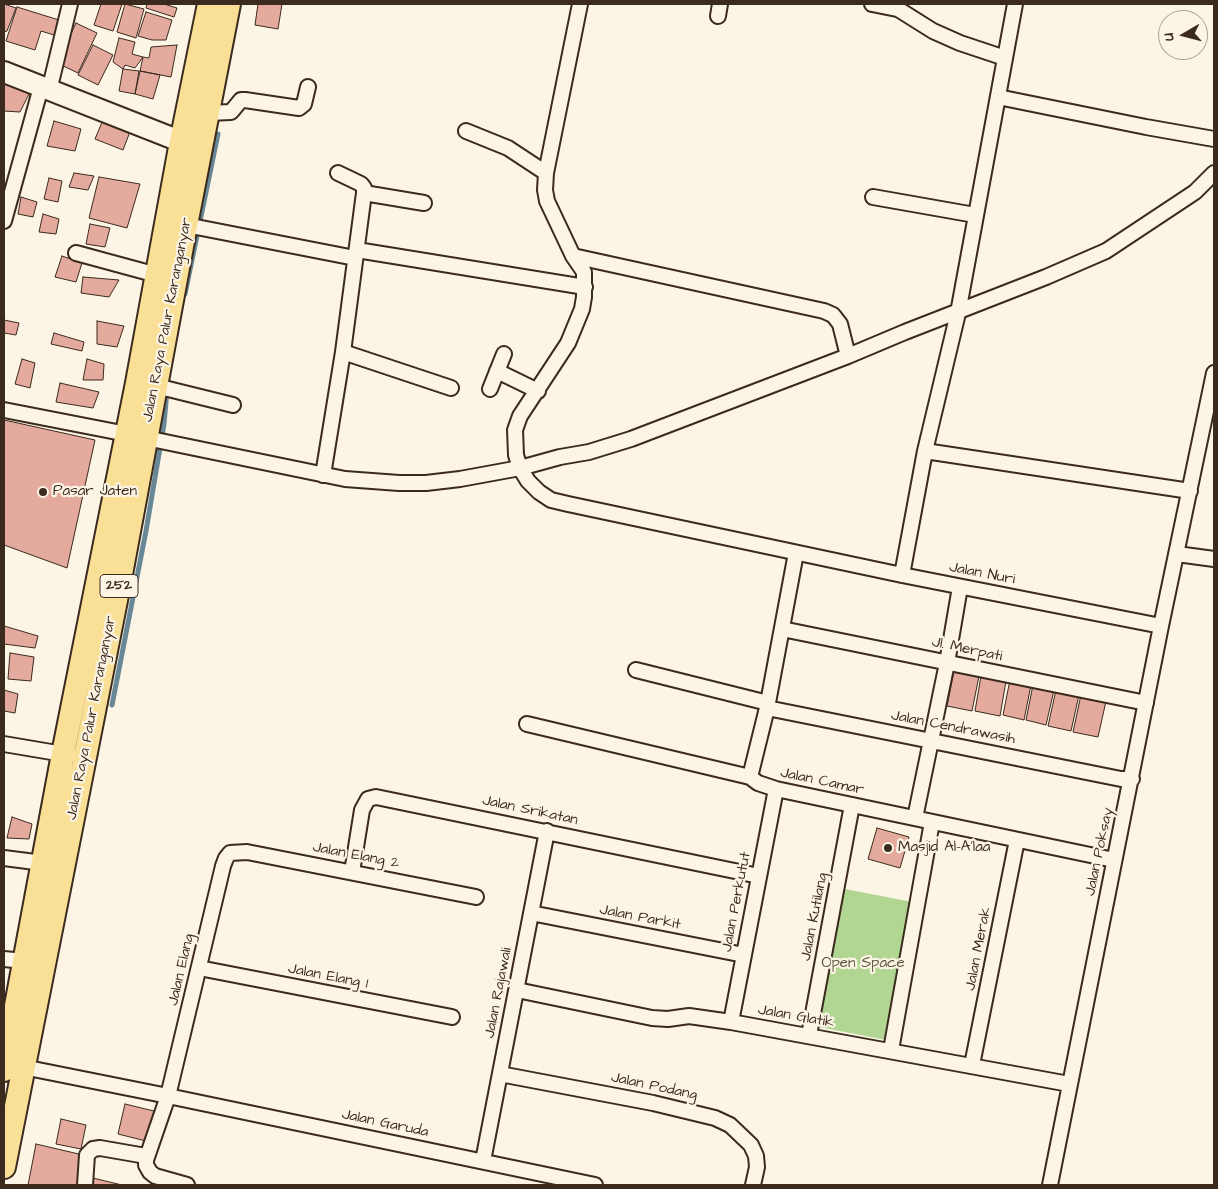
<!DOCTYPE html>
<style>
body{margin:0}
#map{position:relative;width:1218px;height:1189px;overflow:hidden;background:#fcf5e5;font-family:"Architects Daughter",sans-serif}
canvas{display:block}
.frame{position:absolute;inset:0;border:5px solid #3b2a1e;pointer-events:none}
.north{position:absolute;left:1158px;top:10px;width:50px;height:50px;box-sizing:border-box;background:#fcf5e5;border:1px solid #afa495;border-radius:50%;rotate:262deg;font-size:14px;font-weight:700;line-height:20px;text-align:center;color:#3b2a1e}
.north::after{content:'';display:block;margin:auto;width:18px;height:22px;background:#3b2a1e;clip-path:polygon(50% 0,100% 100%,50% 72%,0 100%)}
</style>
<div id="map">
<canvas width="1218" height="1189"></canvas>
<div class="frame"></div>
<div class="north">U</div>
</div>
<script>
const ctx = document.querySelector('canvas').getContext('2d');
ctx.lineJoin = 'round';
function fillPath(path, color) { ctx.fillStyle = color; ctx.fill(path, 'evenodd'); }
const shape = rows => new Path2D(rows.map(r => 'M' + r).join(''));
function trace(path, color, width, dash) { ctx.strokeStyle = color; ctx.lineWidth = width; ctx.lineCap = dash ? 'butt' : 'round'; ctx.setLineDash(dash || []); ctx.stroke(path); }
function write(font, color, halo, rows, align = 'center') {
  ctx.font = font + ' "Architects Daughter",sans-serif'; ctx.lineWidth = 4.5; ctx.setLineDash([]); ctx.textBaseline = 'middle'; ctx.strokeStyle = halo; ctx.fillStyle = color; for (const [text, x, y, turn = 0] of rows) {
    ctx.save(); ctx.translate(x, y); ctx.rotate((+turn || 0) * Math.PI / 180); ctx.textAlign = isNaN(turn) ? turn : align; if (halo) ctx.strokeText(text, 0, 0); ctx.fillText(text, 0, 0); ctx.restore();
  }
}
const green = shape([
 [840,888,912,902,886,1040,814,1026]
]);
const stream = shape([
 [185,294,218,134],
 [112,705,146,531,164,424,167,391]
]);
const building = shape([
 [4,4,16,8,7,31,4,32,4,4],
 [101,4,122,4,113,31,94,25,101,4],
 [125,4,144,9,136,38,117,32,125,4],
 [147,4,164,4,177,8,174,17,146,8,147,4],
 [258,4,282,4,278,29,255,25,258,4],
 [17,7,59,20,54,35,41,31,35,50,6,41,17,7],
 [146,12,172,20,166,40,152,40,138,36,146,12],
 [76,23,97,33,78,73,57,63,76,23],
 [119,38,135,42,132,54,143,57,135,68,125,65,123,69,113,62,119,38],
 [93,45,113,55,98,85,78,75,93,45],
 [177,45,171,77,140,71,143,57,149,58,151,47,177,45],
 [123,69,139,71,135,94,119,91,123,69],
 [140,71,160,75,153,99,135,94,140,71],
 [5,78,32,88,20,112,4,111,4,83,5,78],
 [103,120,131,129,123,150,95,139,103,120],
 [54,121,81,129,75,151,47,146,54,121],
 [74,173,94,176,88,190,69,187,74,173],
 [99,177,140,184,127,228,89,218,99,177],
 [49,178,62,181,58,202,44,199,49,178],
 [21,197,37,202,33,217,18,214,21,197],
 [43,214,59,219,56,234,39,232,43,214],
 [90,224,110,228,105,247,86,244,90,224],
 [62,256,82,263,76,282,55,277,62,256],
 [83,277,119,280,109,297,81,293,83,277],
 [4,320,19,323,16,335,4,333,4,320],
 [97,321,124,326,117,347,97,344,97,321],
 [54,333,84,342,82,351,51,344,54,333],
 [22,359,35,363,30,388,15,384,22,359],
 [87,359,104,364,103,380,83,380,87,359],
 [60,383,99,392,93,408,56,402,60,383],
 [4,420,95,440,67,568,4,545,4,420],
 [4,626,38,636,35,648,4,644,4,626],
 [10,653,34,657,31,681,8,679,10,653],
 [954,671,979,676,972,711,947,706,954,671],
 [981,676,1006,681,1000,716,975,711,981,676],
 [1010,680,1031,685,1024,720,1003,715,1010,680],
 [1033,685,1054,690,1046,725,1026,720,1033,685],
 [4,690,18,694,15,713,4,711,4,690],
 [1056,690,1079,695,1071,731,1048,726,1056,690],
 [1081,695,1106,701,1098,737,1073,732,1081,695],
 [12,817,32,824,29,839,7,838,12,817],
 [877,828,909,837,900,868,868,859,877,828],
 [125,1104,154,1111,146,1141,118,1134,125,1104],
 [61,1119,86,1125,81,1149,56,1144,61,1119],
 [36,1144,83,1155,82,1185,28,1185,36,1144],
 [93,1178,122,1185,91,1185,93,1178]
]);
const street = shape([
 [580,4,546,173,545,190,547,201,573,256,584,272,584,297,582,309,568,343,520,416,515,430,516,455,520,468,560,457,589,452,631,439,848,356,905,332,1046,277,1106,251,1195,192,1214,173],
 [872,4,897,9],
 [890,4,933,31,960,43,1005,58],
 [718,16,720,4],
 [49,91,70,4],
 [998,97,1146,127,1214,139],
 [208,113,231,112,241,100,245,100,299,108,304,104,308,87],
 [466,131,508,148,546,173],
 [364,193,424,203],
 [873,197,975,215],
 [4,221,41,87],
 [186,225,355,258],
 [357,250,585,287],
 [76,253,157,275],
 [573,256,824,311,833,315,840,324,848,356],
 [343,352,451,388],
 [497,371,538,391],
 [156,386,233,405],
 [490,389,504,354],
 [4,410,127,434],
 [146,438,345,479,399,483,426,483,460,479,520,468,528,481,539,492,551,500,568,504,902,575,1161,626],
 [925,451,1190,491],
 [323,475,343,352,364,193,364,188,361,184,338,173],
 [1177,554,1214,559],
 [902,575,925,451,958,313,1015,4],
 [782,629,1146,703],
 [636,670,768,703],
 [767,708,1121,779,1132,779],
 [527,724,750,777,758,783,776,789,1114,860],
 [4,744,69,755],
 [750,777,767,708,796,553],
 [915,818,947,663,960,587],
 [4,858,43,863],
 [352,872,362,810,368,799,376,797,759,876],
 [531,913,744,955],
 [4,959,24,961],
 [199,968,452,1017],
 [517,990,652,1018,668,1019,689,1016,731,1022,1069,1084],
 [731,1022,776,789],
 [809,1035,852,805],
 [891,1050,932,822],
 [972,1065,1017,840],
 [18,1066,168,1096,595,1185],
 [500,1074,653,1103,715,1118,730,1125,751,1145,756,1156,757,1167,753,1185],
 [483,1161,547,831],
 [85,1185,87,1155,93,1149,100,1148,146,1156],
 [187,1185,155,1176,150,1172,146,1165,146,1160,168,1096,223,866,226,858,230,853,247,852,476,897],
 [1050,1185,1161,626,1214,373]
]);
const secondary = shape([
 [4,72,195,147]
]);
const primary = shape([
 [4,1070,63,754,137,383,181,142,209,4],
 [4,1167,119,585,186,225,229,4]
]);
const markers = [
 [43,492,5,"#3b2a1e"],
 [888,848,5,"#3b2a1e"]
];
const shields = [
 [119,586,38]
];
const shieldNames = [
 ["252",119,586]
];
const streetNames = [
 ["Jalan Raya Palur Karanganyar",168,320,-79],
 ["Jalan Nuri",982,574,11],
 ["Jl. Merpati",967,650,12],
 ["Jalan Raya Palur Karanganyar",92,718,-79],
 ["Jalan Cendrawasih",953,728,11],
 ["Jalan Camar",822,782,12],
 ["Jalan Srikatan",530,811,12],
 ["Jalan Poksay",1100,852,-78],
 ["Jalan Elang 2",356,856,11],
 ["Jalan Perkutut",737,902,-79],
 ["Jalan Kutilang",815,917,-79],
 ["Jalan Parkit",640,918,11],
 ["Jalan Merak",979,949,-79],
 ["Jalan Elang",182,970,-77],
 ["Jalan Elang 1",328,977,11],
 ["Jalan Rajawali",499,993,-79],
 ["Jalan Glatik",796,1017,10],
 ["Jalan Podang",654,1087,12],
 ["Jalan Garuda",385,1124,12]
];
const poiNames = [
 ["Pasar Jaten",53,492],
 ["Masjid Al-A'laa",898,848]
];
const parkNames = [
 ["Open Space",863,964]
];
fillPath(green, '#b1d691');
trace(stream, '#698897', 5);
fillPath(building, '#e3aa9d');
trace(building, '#3b2a1e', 1);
trace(street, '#3b2a1e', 18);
trace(secondary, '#3b2a1e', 24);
trace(primary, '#3b2a1e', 26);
trace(street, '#fcf5e5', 14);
trace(secondary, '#fcf5e5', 20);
trace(primary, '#fadf96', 22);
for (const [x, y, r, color] of markers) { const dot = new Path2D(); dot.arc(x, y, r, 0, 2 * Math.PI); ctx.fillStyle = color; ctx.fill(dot); trace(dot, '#fcf5e5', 2); }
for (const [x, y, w] of shields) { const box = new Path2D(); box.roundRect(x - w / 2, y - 11.5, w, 23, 4); ctx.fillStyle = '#fcf5e5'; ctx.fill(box); trace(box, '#3b2a1e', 1); }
write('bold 14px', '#3b2a1e', null, shieldNames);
write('15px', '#3b2a1e', '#fcf5e5', streetNames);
write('15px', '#3b2a1e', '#fcf5e5', poiNames, 'left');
write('15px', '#58553b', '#fcf5e5', parkNames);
</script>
